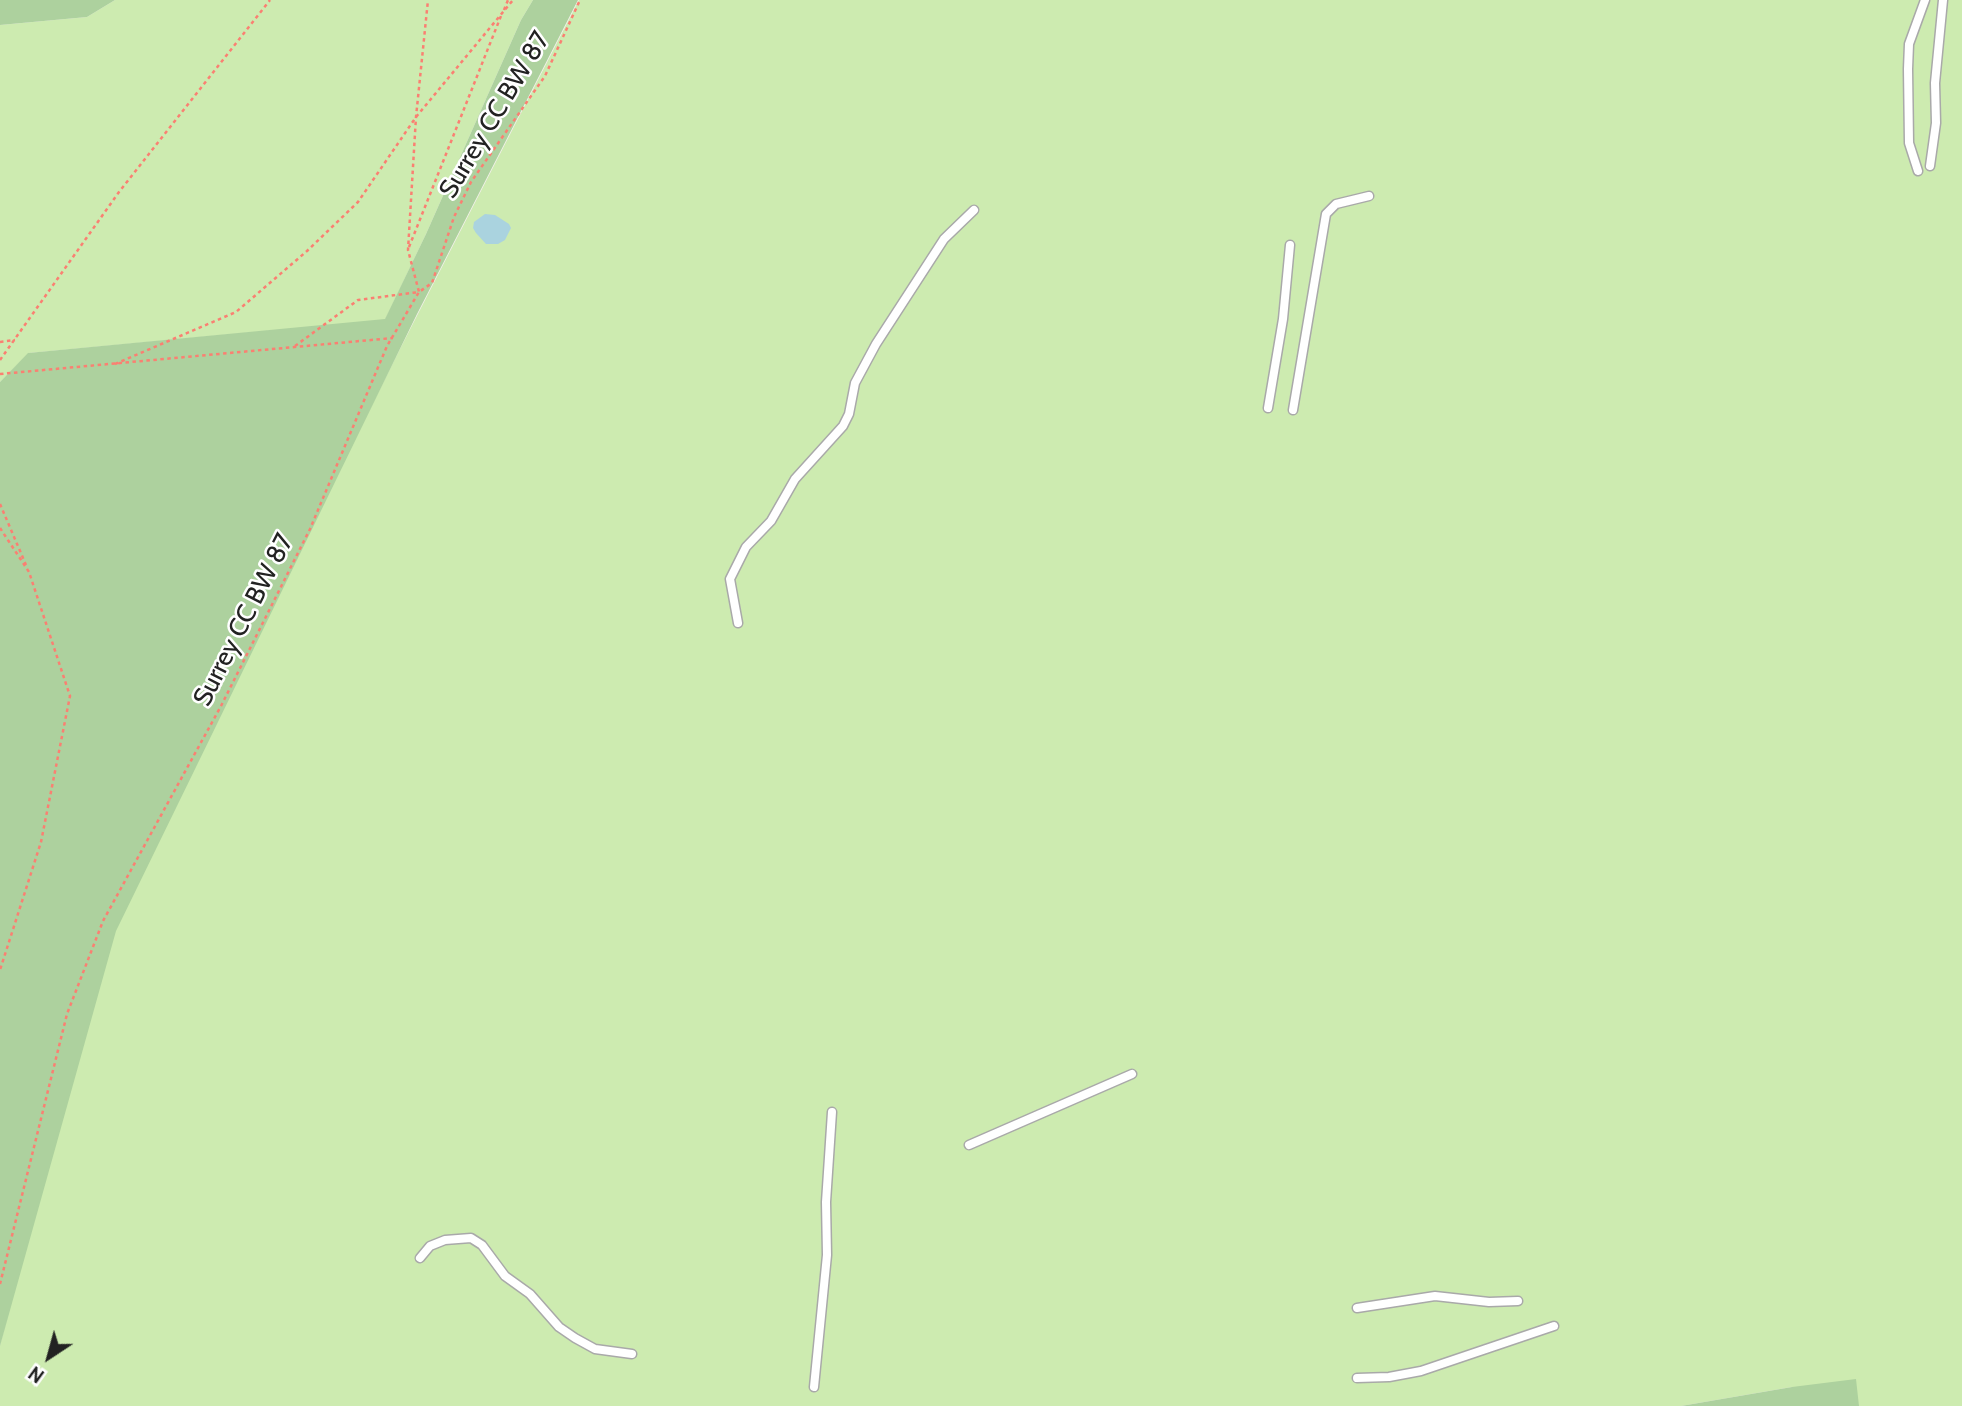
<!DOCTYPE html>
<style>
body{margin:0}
#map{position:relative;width:1962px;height:1406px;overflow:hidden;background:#f2efe9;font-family:Cabin,sans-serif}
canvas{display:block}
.north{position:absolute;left:14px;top:1322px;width:70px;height:70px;-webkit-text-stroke:5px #fff;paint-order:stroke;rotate:216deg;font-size:19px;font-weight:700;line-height:28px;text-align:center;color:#222}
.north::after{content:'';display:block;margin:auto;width:24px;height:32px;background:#222;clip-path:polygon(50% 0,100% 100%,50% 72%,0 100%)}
</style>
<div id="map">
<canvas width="1962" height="1406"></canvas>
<div class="north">N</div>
</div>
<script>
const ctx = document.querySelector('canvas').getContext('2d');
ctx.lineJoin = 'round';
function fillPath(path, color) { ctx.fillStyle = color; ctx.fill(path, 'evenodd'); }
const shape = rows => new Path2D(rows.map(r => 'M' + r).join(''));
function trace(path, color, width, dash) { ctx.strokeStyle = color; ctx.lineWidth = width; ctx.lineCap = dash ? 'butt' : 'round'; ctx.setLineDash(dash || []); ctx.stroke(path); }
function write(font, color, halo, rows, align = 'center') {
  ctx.font = font + ' Cabin,sans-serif'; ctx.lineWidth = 5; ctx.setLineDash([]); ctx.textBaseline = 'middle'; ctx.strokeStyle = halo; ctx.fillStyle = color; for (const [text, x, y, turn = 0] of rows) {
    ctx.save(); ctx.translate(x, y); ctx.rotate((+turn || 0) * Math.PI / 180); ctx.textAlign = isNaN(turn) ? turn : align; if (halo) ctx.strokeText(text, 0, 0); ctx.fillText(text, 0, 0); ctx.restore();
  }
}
const grass = shape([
 [115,0,533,0,521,20,426,234,385,320,29,353,0,382,0,25,87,17],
 [579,0,1962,0,1962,1406,1855,1406,1792,1387,1681,1406,0,1406,0,1345,109,929,402,345]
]);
const forest = shape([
 [0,0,115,0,87,17,0,25],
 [533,0,578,0,417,314,116,931,0,1346,0,382,28,353,385,319,426,234,521,20],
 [1856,1379,1859,1406,1681,1406,1792,1387]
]);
const water = shape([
 [485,214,495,215,509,224,511,228,505,240,498,244,486,244,476,233,473,228,474,222]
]);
const path = shape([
 [504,10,508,0],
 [409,247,501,16],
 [0,342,15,340],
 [295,346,358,300,419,292,408,250,416,117,428,0],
 [0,360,119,192,270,0],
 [115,364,236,312,307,251,358,202,416,117,513,0],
 [0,374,393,338],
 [0,504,26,565],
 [0,528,29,572,70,696,41,842,0,970],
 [0,1284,67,1014,103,921,221,706,310,529,387,346,419,292,432,283,454,217,471,182,545,76,580,0]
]);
const lane = shape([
 [1930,166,1936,123,1935,83,1943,0],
 [1918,171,1909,143,1908,69,1909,44,1925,0],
 [1268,408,1283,319,1290,245],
 [1293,410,1326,214,1336,204,1369,196],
 [738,623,730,579,746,547,771,521,795,479,843,426,849,414,855,383,876,344,944,239,974,210],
 [969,1145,1132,1074],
 [420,1258,430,1246,445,1240,471,1238,482,1245,505,1276,530,1294,559,1327,575,1338,595,1349,632,1354],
 [1357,1308,1435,1296,1489,1302,1518,1301],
 [1357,1378,1389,1377,1421,1371,1554,1326],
 [814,1387,827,1255,826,1202,832,1112]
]);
const streetNames = [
 ["Surrey CC BW 87",495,115,-59],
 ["Surrey CC BW 87",244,620,-63]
];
fillPath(grass, '#cdebb0');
fillPath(forest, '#add19e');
fillPath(water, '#aad3df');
trace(lane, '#a9a9a9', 11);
trace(path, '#fa8072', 2.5, [3.5, 3.5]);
trace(lane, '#fff', 8);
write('26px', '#222', '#fff', streetNames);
</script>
